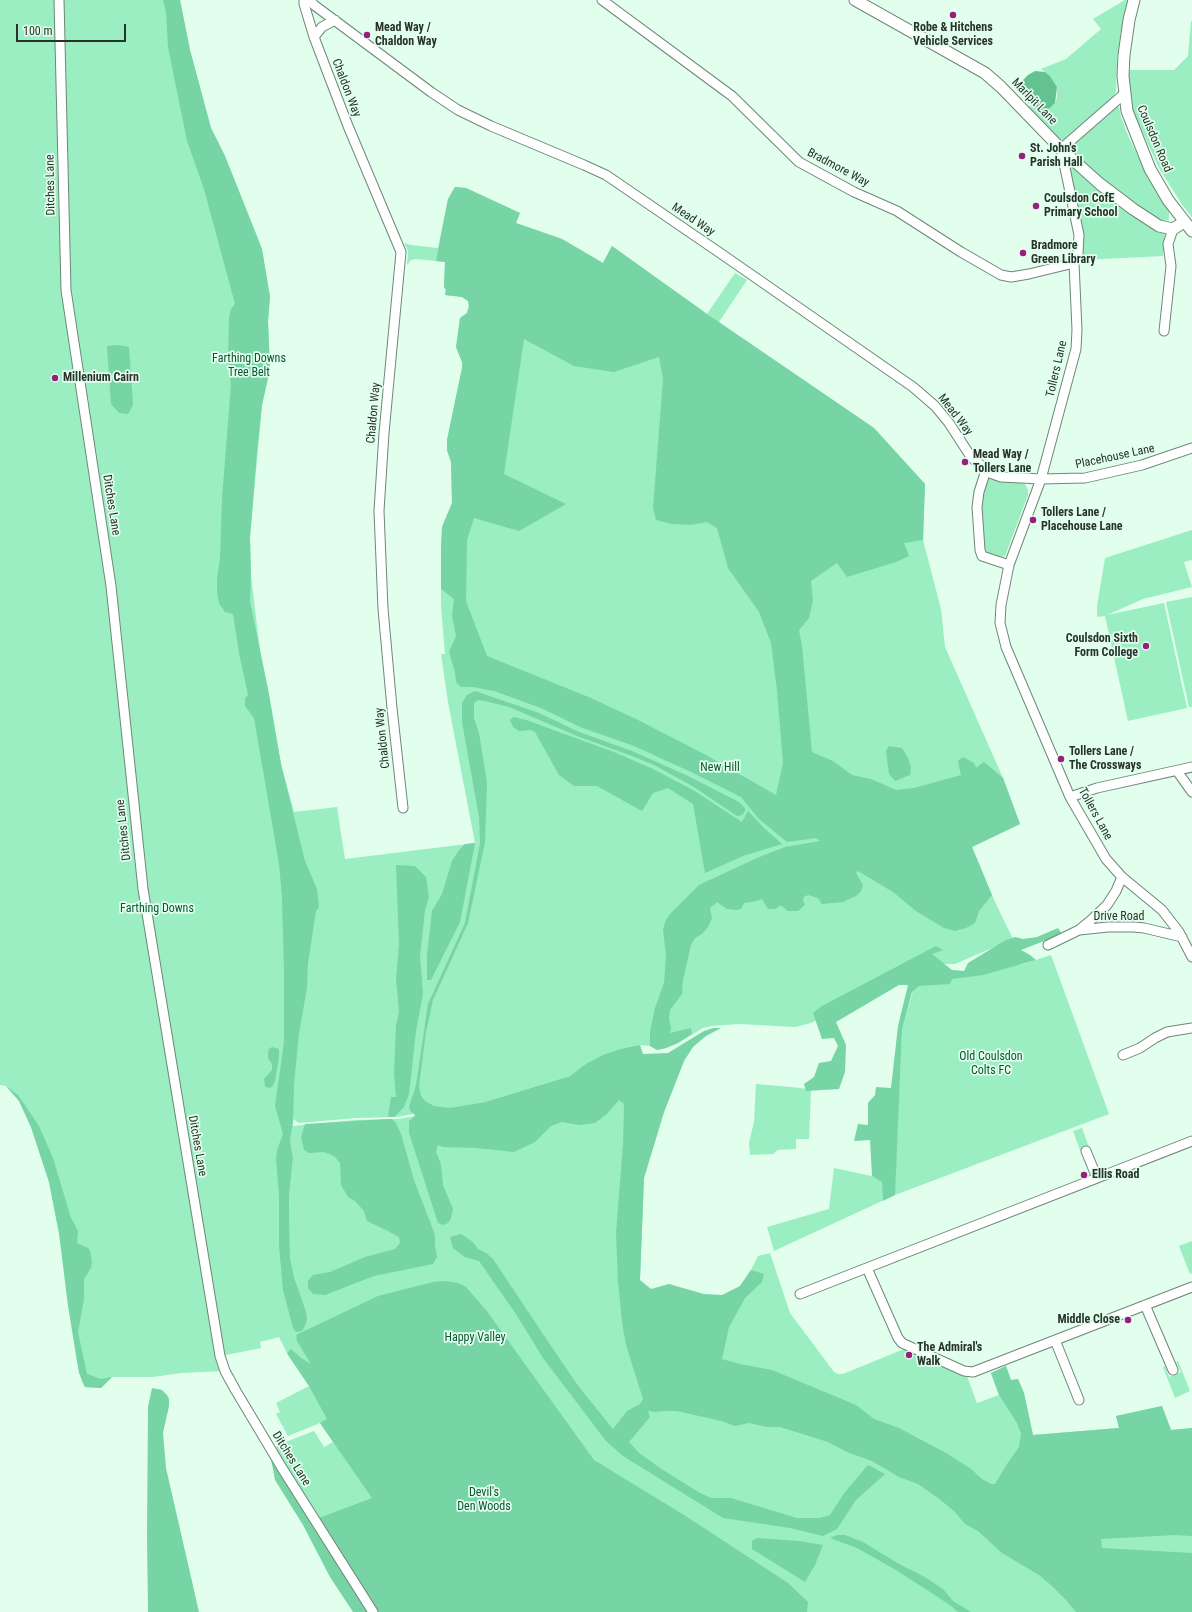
<!DOCTYPE html>
<style>
body{margin:0}
#map{position:relative;width:1192px;height:1612px;overflow:hidden;background:#e2feed;font-family:"Roboto Condensed",sans-serif}
canvas{display:block}
.scale{position:absolute;left:16px;top:24px;width:110px;height:18px;box-sizing:border-box;border:2px solid #28322c;border-top:0;padding-left:5px;font-size:12px;line-height:14px;white-space:nowrap;color:#28322c;-webkit-text-stroke:3px #e2feed;paint-order:stroke}
</style>
<div id="map">
<canvas width="1192" height="1612"></canvas>
<div class="scale">100 m</div>
</div>
<script>
const ctx = document.querySelector('canvas').getContext('2d');
ctx.lineJoin = 'round';
function fillPath(path, color) { ctx.fillStyle = color; ctx.fill(path, 'evenodd'); }
const shape = rows => new Path2D(rows.map(r => 'M' + r).join(''));
function trace(path, color, width, dash) { ctx.strokeStyle = color; ctx.lineWidth = width; ctx.lineCap = dash ? 'butt' : 'round'; ctx.setLineDash(dash || []); ctx.stroke(path); }
function write(font, color, halo, rows, align = 'center') {
  ctx.font = font + ' "Roboto Condensed",sans-serif'; ctx.lineWidth = 3.5; ctx.setLineDash([]); ctx.textBaseline = 'middle'; ctx.strokeStyle = halo; ctx.fillStyle = color; for (const [text, x, y, turn = 0] of rows) {
    ctx.save(); ctx.translate(x, y); ctx.rotate((+turn || 0) * Math.PI / 180); ctx.textAlign = isNaN(turn) ? turn : align; if (halo) ctx.strokeText(text, 0, 0); ctx.fillText(text, 0, 0); ctx.restore();
  }
}
const green = shape([
 [0,0,180,0,190,50,211,128,225,156,262,249,270,297,268,321,270,369,262,405,250,537,251,576,262,667,268,689,281,764,294,812,337,807,345,859,475,843,448,702,441,654,445,654,441,607,441,549,442,527,452,503,451,462,447,450,447,440,462,368,462,362,456,347,460,318,467,313,469,306,468,301,462,297,445,295,446,289,444,288,445,262,416,259,411,260,407,265,408,251,404,243,411,245,438,248,448,199,455,187,466,188,520,213,516,223,562,239,603,263,612,246,707,314,735,273,747,280,719,322,874,428,925,484,923,540,941,609,945,647,1003,778,1020,824,972,847,995,902,1013,939,955,964,946,964,927,968,811,1023,795,1027,739,1024,712,1026,703,1028,678,1043,666,1048,657,1050,650,1046,640,1045,584,1065,570,1076,485,1102,455,1108,440,1108,398,1117,356,1118,299,1123,293,1119,292,1126,356,1120,398,1119,440,1112,456,1111,684,1061,664,1112,644,1178,640,1280,653,1349,740,1286,751,1270,758,1256,770,1253,790,1313,834,1372,838,1374,843,1374,904,1349,967,1376,977,1403,999,1395,991,1373,1006,1366,1011,1380,1018,1379,1024,1393,1033,1435,1119,1428,1116,1416,1162,1406,1171,1430,1192,1428,1192,1612,373,1612,275,1449,278,1445,314,1431,324,1447,333,1442,320,1423,288,1436,276,1414,280,1412,276,1403,309,1386,289,1357,279,1337,260,1342,261,1348,226,1355,222,1371,181,1373,153,1377,112,1377,101,1388,85,1387,82,1382,77,1362,59,1233,49,1182,31,1127,19,1101,6,1086,0,1085],
 [290,1139,293,1159,289,1196,290,1257,294,1277,299,1293,302,1323,285,1249],
 [1125,0,1130,0,1121,31,1117,58,1116,91,1111,101,1069,138,1062,140,1053,137,1025,106,1031,106,1037,109,1050,108,1055,103,1057,98,1057,87,1050,76,1041,69,1066,59,1101,29,1093,19],
 [1191,21,1192,21,1192,217,1183,206,1159,168,1133,111,1128,70,1174,70,1188,56],
 [1116,106,1119,107,1121,117,1129,138,1148,176,1169,211,1169,220,1162,221,1156,219,1137,206,1070,153,1068,148],
 [1068,164,1118,204,1165,232,1163,256,1081,260,1083,240],
 [990,477,1019,481,1025,484,1028,490,1028,495,1005,556,1003,557,987,554,983,548,980,505,987,478],
 [1192,530,1192,560,1184,562,1192,587,1143,599,1107,615,1164,603,1187,708,1128,721,1105,616,1097,617,1097,606,1105,558],
 [1192,597,1192,707,1189,707,1166,602],
 [1051,955,1109,1114,895,1195,774,1251,767,1227,829,1209,834,1168,895,1181,902,1030,916,980,1024,964],
 [756,1084,801,1088,811,1090,809,1139,796,1139,796,1149,778,1150,773,1154,750,1155,749,1143,754,1122],
 [1082,1128,1089,1147,1080,1150,1073,1131],
 [1192,1241,1192,1273,1190,1274,1179,1246],
 [1178,1361,1190,1391,1175,1398,1163,1367,1165,1366,1169,1377,1181,1372,1176,1362]
]);
const forest = shape([
 [163,0,180,0,190,50,211,128,225,156,262,249,270,297,268,321,270,369,262,405,257,452,250,537,251,576,250,601,268,689,281,764,305,861,317,889,319,907,316,911,308,963,307,988,299,1033,294,1085,293,1123,290,1139,293,1159,289,1196,290,1257,294,1277,306,1312,307,1320,303,1330,299,1332,296,1332,293,1328,283,1290,279,1245,279,1195,276,1159,277,1150,283,1134,275,1106,284,1042,284,972,282,897,279,864,254,718,245,706,245,698,248,695,239,653,233,614,225,612,219,603,217,591,217,578,220,559,222,498,231,385,228,363,229,318,231,309,235,304,204,189,187,141,168,47,166,12],
 [455,187,466,188,520,213,516,223,562,239,603,263,612,246,707,314,874,428,925,484,923,540,904,543,909,556,896,562,847,577,837,563,811,581,813,601,809,618,799,630,802,646,812,752,833,761,852,775,871,779,896,790,914,788,961,775,958,761,963,757,974,763,976,768,984,762,1003,778,1020,824,972,847,992,895,979,911,975,923,966,928,955,931,944,928,916,911,893,892,858,871,856,873,863,885,861,891,856,896,843,902,822,904,818,898,808,895,804,897,803,900,805,905,798,911,788,911,782,906,779,906,776,909,768,909,762,899,756,901,744,903,741,909,737,910,727,909,717,902,710,908,712,918,708,927,702,934,695,938,691,945,683,980,682,994,670,1010,669,1019,671,1027,670,1033,691,1028,692,1034,678,1043,666,1048,657,1050,650,1046,650,1032,655,1008,664,983,666,956,663,930,665,922,670,914,699,885,757,858,785,847,820,841,816,838,787,842,759,819,741,797,691,772,634,746,580,727,541,708,494,691,473,687,461,687,456,682,455,672,449,652,456,636,452,616,454,599,441,589,441,549,442,527,452,503,451,462,447,450,447,440,462,368,462,362,456,347,460,318,467,313,469,306,468,301,462,297,445,295,446,289,444,288,445,262,436,261,448,199],
 [524,339,574,366,614,372,659,357,663,379,653,508,656,520,672,524,691,525,707,522,717,528,728,568,759,612,771,643,777,690,783,763,776,795,704,754,638,720,591,698,487,656,466,601,467,540,474,518,519,531,566,504,504,474],
 [118,345,129,347,133,405,128,414,119,413,111,404,107,346],
 [475,691,539,713,579,732,632,751,688,776,739,802,745,808,745,811,742,815,737,816,694,787,654,765,632,756,577,736,509,707,485,701,478,700,474,703,474,718,479,733,487,783,485,842,468,923,433,1000,426,1032,419,1086,421,1096,425,1101,434,1106,450,1108,485,1102,570,1076,584,1065,603,1055,621,1049,640,1045,643,1054,668,1053,704,1031,713,1028,721,1028,706,1036,693,1047,684,1061,664,1112,644,1178,640,1280,651,1289,669,1284,704,1294,722,1295,740,1286,751,1270,764,1274,762,1282,745,1298,729,1327,722,1359,740,1364,772,1370,856,1405,874,1419,899,1428,946,1453,971,1469,982,1479,991,1484,995,1484,1007,1464,1019,1447,1021,1434,1017,1423,999,1395,991,1373,1006,1366,1011,1380,1018,1379,1024,1393,1033,1435,1119,1428,1116,1416,1162,1406,1171,1430,1192,1428,1192,1536,1175,1535,1101,1539,1102,1548,1192,1553,1192,1612,1076,1612,1066,1600,1053,1587,1039,1575,1002,1553,978,1531,965,1524,954,1511,938,1498,918,1484,899,1477,872,1461,847,1452,828,1442,780,1427,767,1427,749,1423,735,1426,721,1421,677,1411,664,1411,655,1412,648,1411,650,1417,629,1442,639,1453,663,1470,700,1493,711,1498,731,1498,797,1518,820,1518,830,1515,845,1492,868,1465,885,1474,856,1500,837,1529,823,1536,790,1528,723,1518,623,1456,606,1441,543,1358,516,1314,479,1261,465,1257,453,1248,450,1237,461,1234,473,1242,478,1249,486,1253,493,1259,553,1349,579,1387,613,1429,627,1411,640,1404,643,1399,626,1345,622,1322,618,1281,616,1233,623,1144,624,1104,619,1100,607,1114,595,1123,579,1125,562,1122,551,1126,535,1142,514,1152,476,1148,443,1147,438,1145,436,1152,441,1164,443,1185,453,1209,451,1218,448,1223,443,1225,438,1223,409,1133,409,1121,415,1116,414,1114,411,1112,409,1107,416,1085,428,1004,465,923,480,843,479,817,462,722,462,703,467,695],
 [514,717,526,720,614,752,653,769,693,790,742,822,748,811,764,828,782,844,743,856,705,873,693,804,668,788,653,793,642,811,597,786,574,786,559,775,535,732,531,730,519,731,513,727,510,720],
 [889,746,902,748,908,758,911,767,910,775,895,781,889,774,886,751],
 [475,843,460,922,431,980,427,980,427,955,432,911,442,894,452,861,459,850,465,844],
 [396,865,415,866,426,877,429,897,425,910,420,956,423,994,416,1031,409,1094,404,1107,394,1117,388,1117,391,1097,396,1097,394,1073,396,1025,399,1012,396,979,399,945],
 [1058,928,1062,934,1021,950,1030,955,1036,960,983,975,952,979,950,984,919,986,912,992,902,1030,895,1195,883,1201,882,1182,872,1176,870,1140,854,1141,858,1124,868,1125,868,1103,875,1095,876,1087,891,1088,898,1026,908,985,899,985,836,1022,846,1045,845,1072,839,1089,806,1091,804,1084,814,1077,819,1063,831,1061,838,1046,834,1038,822,1039,813,1013,822,1006,936,946,943,950,932,954,952,970,964,971,968,963,1004,941,1015,937,1023,939,1037,937],
 [272,1047,279,1049,279,1057,275,1081,272,1087,268,1088,265,1086,264,1079,272,1070,272,1064,268,1058,268,1053,269,1049],
 [6,1086,18,1095,39,1126,53,1158,71,1218,78,1231,77,1243,88,1248,90,1251,92,1262,91,1268,84,1279,84,1299,78,1332,87,1374,101,1379,112,1377,101,1388,85,1387,79,1373,68,1306,59,1233,49,1182,31,1127,19,1101],
 [388,1119,392,1119,396,1123,401,1134,414,1180,435,1235,435,1246,437,1257,433,1264,374,1276,325,1295,313,1294,308,1288,308,1281,313,1275,330,1272,365,1257,395,1249,400,1243,399,1237,388,1231,367,1221,364,1211,355,1201,348,1197,341,1185,340,1163,335,1157,330,1154,323,1152,309,1153,304,1150,301,1137,305,1124],
 [445,1281,458,1283,466,1287,486,1310,594,1460,684,1515,788,1583,808,1602,807,1612,353,1612,330,1577,303,1525,275,1480,270,1454,319,1518,372,1498,320,1423,327,1419,309,1386,287,1353,291,1349,301,1358,311,1364,297,1341,296,1335,378,1296,433,1282],
 [152,1388,162,1390,167,1395,169,1399,169,1406,163,1433,166,1468,199,1612,148,1612,147,1536,148,1407],
 [837,1535,845,1535,863,1542,899,1564,923,1576,943,1589,953,1601,971,1612,958,1612,950,1605,896,1570,857,1548,830,1538],
 [757,1538,799,1541,823,1545,815,1565,805,1582,752,1549,752,1541]
]);
const water = shape([
 [1035,71,1045,72,1050,76,1057,87,1055,103,1050,108,1043,110,1037,109,1027,102,1022,89,1023,80,1028,75]
]);
const minor = shape([
 [59,0,66,290,111,586,143,889,220,1356,225,1371,236,1391,282,1468,373,1612],
 [304,0,304,4,314,37,348,126,401,252,384,433,379,511,383,609,392,708,403,808],
 [310,0,314,5,431,92,458,110,491,126,584,165,606,175,723,255,913,387,935,406,949,423,971,457,990,473,1001,477,1041,479,1085,478,1142,465,1192,448],
 [602,0,732,96,799,162,854,192,897,211,961,252,1001,275,1011,277,1029,274,1074,263],
 [314,37,322,27,335,20],
 [1124,94,1061,149,1079,235,1078,254,1074,263,1077,330,1076,349,1041,479,1009,565,1001,605,1000,623,1006,647,1070,797,1106,859,1122,877,1162,910,1179,932,1192,957],
 [1164,331,1171,266,1168,244,1173,229],
 [986,470,979,492,977,507,980,550,982,556,1009,565],
 [1177,771,1192,792],
 [1070,797,1097,788,1192,767],
 [1079,930,1108,927,1134,927,1144,928,1182,937],
 [1048,945,1079,930,1090,921,1107,905,1116,891,1122,877],
 [1123,1055,1140,1048,1155,1038,1167,1032,1192,1028],
 [1086,1151,1097,1178],
 [867,1268,898,1338,902,1343,964,1371,973,1372,1192,1287],
 [800,1294,1192,1141],
 [1145,1305,1173,1370],
 [1055,1340,1079,1400]
]);
const major = shape([
 [855,0,985,73,1001,87,1061,149,1100,184,1133,209,1159,226,1173,229,1184,222],
 [1134,0,1129,20,1124,55,1123,76,1127,111,1150,169,1168,200,1192,231]
]);
const markers = [
 [953,15,4,"#961f7a"],
 [367,35,4,"#961f7a"],
 [1022,156,4,"#961f7a"],
 [1036,206,4,"#961f7a"],
 [1023,253,4,"#961f7a"],
 [55,378,4,"#961f7a"],
 [965,462,4,"#961f7a"],
 [1033,520,4,"#961f7a"],
 [1146,646,4,"#961f7a"],
 [1061,759,4,"#961f7a"],
 [1084,1175,4,"#961f7a"],
 [1128,1320,4,"#961f7a"],
 [909,1355,4,"#961f7a"]
];
const poiNames = [
 ["Mead Way /",375,28],
 ["Chaldon Way",375,42],
 ["Robe & Hitchens",953,28,"center"],
 ["Vehicle Services",953,42,"center"],
 ["St. John's",1030,149],
 ["Parish Hall",1030,163],
 ["Coulsdon CofE",1044,199],
 ["Primary School",1044,213],
 ["Bradmore",1031,246],
 ["Green Library",1031,260],
 ["Millenium Cairn",63,378],
 ["Mead Way /",973,455],
 ["Tollers Lane",973,469],
 ["Tollers Lane /",1041,513],
 ["Placehouse Lane",1041,527],
 ["Coulsdon Sixth",1138,639,"right"],
 ["Form College",1138,653,"right"],
 ["Tollers Lane /",1069,752],
 ["The Crossways",1069,766],
 ["Ellis Road",1092,1175],
 ["Middle Close",1120,1320,"right"],
 ["The Admiral's",917,1348],
 ["Walk",917,1362]
];
const streetNames = [
 ["Chaldon Way",346,88,69],
 ["Marlpit Lane",1034,102,46],
 ["Coulsdon Road",1154,139,67],
 ["Bradmore Way",838,168,28],
 ["Ditches Lane",51,185,-91],
 ["Mead Way",693,220,34],
 ["Tollers Lane",1057,369,-77],
 ["Chaldon Way",374,413,-85],
 ["Mead Way",955,415,52],
 ["Placehouse Lane",1115,457,-12],
 ["Ditches Lane",111,505,81],
 ["Chaldon Way",383,738,-96],
 ["Tollers Lane",1095,814,61],
 ["Ditches Lane",124,830,-96],
 ["Drive Road",1119,917],
 ["Ditches Lane",197,1146,80],
 ["Ditches Lane",291,1459,58]
];
const parkNames = [
 ["Farthing Downs",249,359],
 ["Tree Belt",249,373],
 ["New Hill",720,768],
 ["Farthing Downs",157,909],
 ["Old Coulsdon",991,1057],
 ["Colts FC",991,1071],
 ["Happy Valley",475,1338],
 ["Devil's",484,1493],
 ["Den Woods",484,1507]
];
fillPath(green, '#9aeec1');
fillPath(forest, '#77d4a4');
fillPath(water, '#64c292');
trace(minor, '#6e8778', 11);
trace(major, '#6e8778', 13);
trace(minor, '#fff', 9);
trace(major, '#fff', 11);
for (const [x, y, r, color] of markers) { const dot = new Path2D(); dot.arc(x, y, r, 0, 2 * Math.PI); ctx.fillStyle = color; ctx.fill(dot); trace(dot, '#e2feed', 1.5); }
write('bold 12px', '#28322c', '#e2feed', poiNames, 'left');
write('12px', '#28322c', '#e2feed', streetNames);
write('12px', '#095536', '#e2feed', parkNames);
</script>
